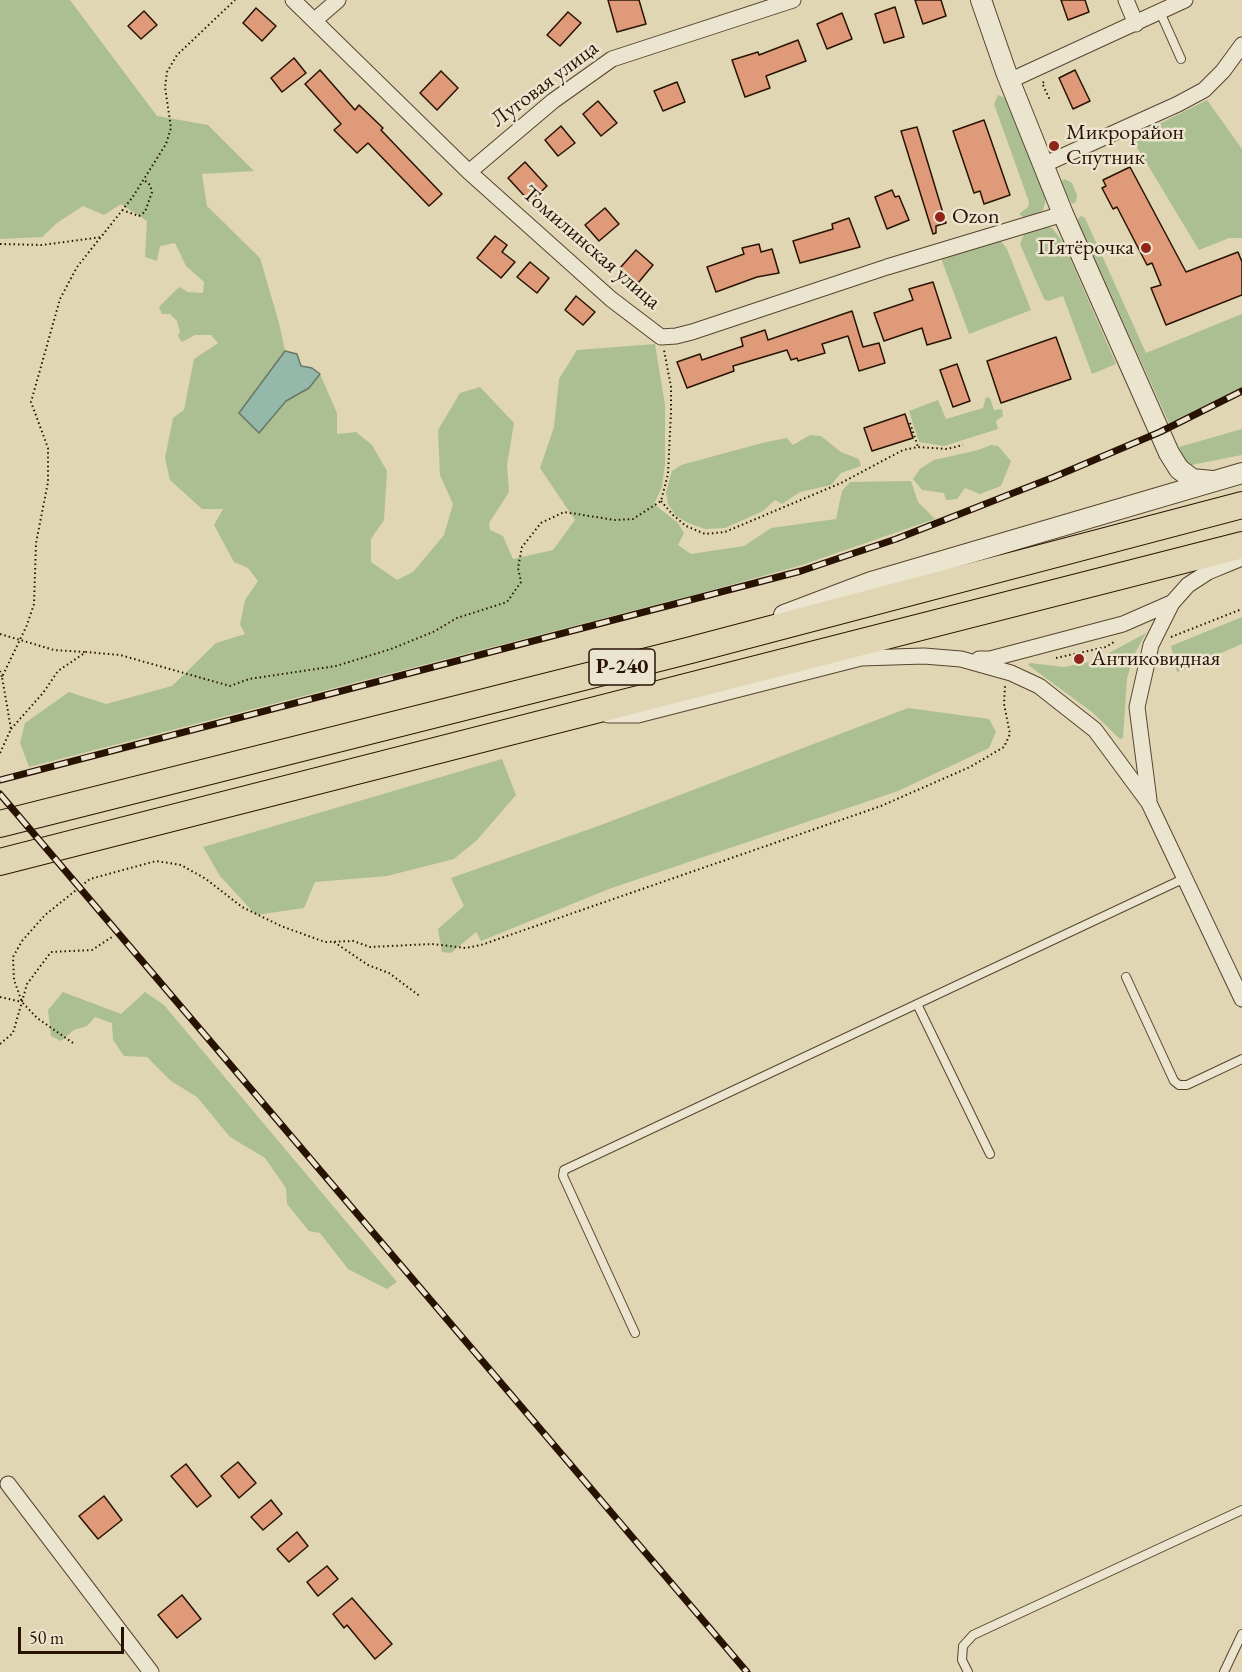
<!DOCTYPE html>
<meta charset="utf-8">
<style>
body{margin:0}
#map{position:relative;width:1242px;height:1672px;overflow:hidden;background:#e0d6b4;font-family:"EB Garamond",serif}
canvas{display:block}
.scale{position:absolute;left:18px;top:1627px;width:106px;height:27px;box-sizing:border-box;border:3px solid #281303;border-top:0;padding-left:8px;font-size:18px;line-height:21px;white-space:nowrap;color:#281303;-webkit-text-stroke:4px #ebe4ce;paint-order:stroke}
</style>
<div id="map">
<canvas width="1242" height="1672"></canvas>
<div class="scale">50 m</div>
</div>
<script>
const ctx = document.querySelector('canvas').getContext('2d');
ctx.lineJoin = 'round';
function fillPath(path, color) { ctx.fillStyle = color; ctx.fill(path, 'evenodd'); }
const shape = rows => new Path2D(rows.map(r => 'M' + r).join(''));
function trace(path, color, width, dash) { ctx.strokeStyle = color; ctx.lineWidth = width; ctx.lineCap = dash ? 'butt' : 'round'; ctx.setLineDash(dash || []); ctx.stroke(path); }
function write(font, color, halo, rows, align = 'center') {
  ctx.font = font + ' "EB Garamond",serif'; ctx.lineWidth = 5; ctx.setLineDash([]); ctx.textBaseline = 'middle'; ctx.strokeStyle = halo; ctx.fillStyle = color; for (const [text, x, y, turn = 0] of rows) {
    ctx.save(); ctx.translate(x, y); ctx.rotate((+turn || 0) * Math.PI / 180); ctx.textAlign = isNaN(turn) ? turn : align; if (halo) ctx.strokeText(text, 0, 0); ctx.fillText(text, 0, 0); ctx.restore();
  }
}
const green = shape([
 [0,0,70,0,157,116,208,125,254,171,202,174,207,206,260,258,279,323,285,351,239,413,259,433,286,401,309,388,320,374,337,413,337,434,356,432,372,445,387,471,384,520,371,539,371,562,397,580,413,572,444,535,453,504,440,475,438,430,460,393,480,387,514,423,507,465,509,492,489,523,490,530,503,536,513,559,553,550,575,520,540,468,554,427,559,379,577,350,655,344,665,405,665,464,662,487,654,504,678,523,684,533,678,545,691,554,744,546,771,528,836,519,842,491,850,482,911,481,918,502,935,519,799,566,701,593,29,767,20,743,25,723,69,692,106,704,172,686,216,643,245,634,240,624,245,600,258,581,248,568,234,562,214,525,223,509,202,509,170,480,165,458,173,418,184,410,194,359,218,343,211,335,195,335,182,342,178,336,180,332,177,321,170,314,162,314,159,307,179,287,188,292,203,293,204,282,186,266,175,243,160,246,157,261,145,257,147,221,121,204,104,215,83,206,57,223,42,237,0,239],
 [998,95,1005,98,1046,199,1043,210,1026,219,1019,214,1028,207,1029,202,994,104],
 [1207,100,1242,149,1242,238,1229,238,1199,250,1135,144,1137,135],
 [1065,179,1072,183,1077,195,1076,202,1072,204,1062,185,1062,181],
 [1081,216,1085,218,1146,353,1242,314,1242,387,1169,423,1077,220],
 [1047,227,1052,228,1063,242,1116,364,1092,374,1063,296,1048,301,1044,299,1020,244,1024,234],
 [1000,240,1007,249,1031,310,969,334,942,261,943,256],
 [986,397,990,398,994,410,1002,409,1003,416,996,421,998,429,944,446,919,442,909,411,938,400,946,419,983,408],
 [1242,429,1242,455,1186,466,1179,447],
 [810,435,821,436,841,452,859,459,861,466,841,473,831,485,800,492,782,504,775,500,763,511,725,528,705,529,688,523,675,515,668,504,666,492,672,471,681,465,766,442,787,438,793,445],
 [991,445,998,446,1011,461,1001,486,980,494,965,488,957,499,946,500,944,493,922,490,913,479,920,469,934,460,978,450],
 [1242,617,1242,644,1177,672,1171,646],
 [1146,633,1133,657,1127,679,1123,738,1120,739,1092,712,1028,665,1030,663,1064,667,1094,661],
 [908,708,989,719,996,732,989,748,898,791,609,889,481,941,476,932,451,953,442,952,438,929,464,906,451,878,601,825],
 [502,759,516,795,477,840,454,859,387,876,315,882,304,908,256,915,220,876,203,847],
 [63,992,121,1014,145,992,164,1005,397,1282,387,1289,348,1269,320,1233,309,1231,287,1204,286,1188,265,1158,230,1137,197,1097,171,1081,147,1057,124,1056,113,1040,112,1023,95,1017,87,1026,74,1030,61,1041,51,1036,48,1010]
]);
const water = shape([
 [285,351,297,354,301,366,312,368,320,374,309,388,286,401,259,433,239,413,285,351]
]);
const building = shape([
 [608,0,639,0,646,24,617,32,608,0],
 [915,0,941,0,946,16,923,24,915,0],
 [1061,0,1085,0,1089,12,1068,20,1061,0],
 [895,7,904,37,884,43,875,14,895,7],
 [256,8,276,26,262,41,243,23,256,8],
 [144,11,157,25,141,39,128,26,144,11],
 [568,12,581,23,560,46,547,35,568,12],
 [842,13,852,39,827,49,817,24,842,13],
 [798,40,806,61,766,76,770,88,745,97,732,60,758,52,759,55,798,40],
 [294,58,306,73,282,92,271,78,294,58],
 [320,70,355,110,359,105,383,128,381,130,442,194,429,206,368,143,357,153,334,130,341,124,305,84,320,70],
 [1075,70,1090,101,1073,109,1059,78,1075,70],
 [441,71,458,88,437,110,420,93,441,71],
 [677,82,685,102,663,111,654,91,677,82],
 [598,101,617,123,601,136,583,114,598,101],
 [984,120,1010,195,984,204,980,191,974,193,953,131,984,120],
 [561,126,575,143,558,156,545,140,561,126],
 [917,127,946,223,936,226,936,233,933,234,901,131,917,127],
 [525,162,547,186,530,202,508,178,525,162],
 [1130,167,1186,272,1238,252,1242,262,1242,295,1166,325,1151,288,1161,285,1152,263,1147,265,1117,207,1113,209,1102,188,1106,186,1103,180,1130,167],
 [892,190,895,197,899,196,909,220,887,229,875,197,892,190],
 [605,208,619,224,599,241,585,225,605,208],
 [849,218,860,247,800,263,793,241,833,229,832,224,849,218],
 [495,236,507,245,502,252,515,262,501,278,477,258,495,236],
 [759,244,761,252,772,249,779,273,757,277,716,292,707,267,744,254,742,248,759,244],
 [636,250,653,265,638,283,620,268,636,250],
 [530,262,549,278,537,293,517,277,530,262],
 [933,282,951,338,927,345,922,328,884,341,874,313,913,300,909,289,933,282],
 [576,296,595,312,583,325,565,310,576,296],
 [852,311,863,347,879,343,885,363,859,371,848,336,822,344,825,353,798,361,797,358,791,360,787,350,733,366,734,371,687,388,677,362,700,354,702,360,743,346,741,338,765,330,768,340,852,311],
 [1056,337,1071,379,1001,403,987,361,1056,337],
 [957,364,970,401,953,407,940,370,957,364],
 [905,414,913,438,872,451,864,428,905,414],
 [238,1462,256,1483,239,1498,221,1476,238,1462],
 [186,1464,211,1496,197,1507,171,1476,186,1464],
 [104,1496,122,1520,98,1539,79,1516,104,1496],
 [271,1500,282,1514,263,1530,251,1517,271,1500],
 [297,1532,308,1546,289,1562,277,1549,297,1532],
 [327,1566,338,1579,318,1596,307,1582,327,1566],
 [182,1595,201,1619,177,1638,158,1615,182,1595],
 [352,1598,392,1644,375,1659,347,1625,344,1628,333,1614,352,1598]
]);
const path = shape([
 [1044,82,1042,83,1050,100],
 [122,210,139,216,145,212,152,192,150,185,143,179],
 [0,244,42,245,102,237],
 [910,423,918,447],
 [661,501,673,515,686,526,705,534,725,532,841,483,903,450,918,447,947,449,963,445],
 [0,634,54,650,85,652],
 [1171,637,1242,609],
 [1056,658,1106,647,1114,642],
 [0,671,2,677],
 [11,729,43,693,58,671,86,652,120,655,230,686,249,679,336,666,391,649,433,632,457,618,507,602,521,582,518,568,522,547,541,523,564,512,615,520,633,519,661,501,668,474,671,412,671,387,664,350],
 [0,753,11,729,2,677,27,625,34,604,36,543,48,482,48,448,31,402,60,299,77,267,132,198,166,144,171,128,165,87,167,72,177,55,235,0],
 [334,942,368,965,389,973,421,997],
 [0,997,22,1002],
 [73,1043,37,1018,22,1002,14,980,13,957,22,941,45,915,90,879,156,861,181,865,206,879,242,907,281,926,325,942,353,941,370,947,432,944,466,948,481,945,881,806,970,767,1004,747,1010,734,1004,704,1005,686],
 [0,1044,13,1033,27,984,51,952,92,950,112,937]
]);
const service = shape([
 [1160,12,1181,59],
 [1126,977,1174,1081,1179,1085,1187,1085,1242,1059],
 [917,1004,990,1154],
 [635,1333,563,1176,564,1170,1185,878],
 [968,1672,962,1660,963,1646,973,1635,1242,1510],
 [1224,1672,1242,1634]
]);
const minor = shape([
 [293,0,469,172,611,299,661,337,676,336,692,332,887,267,1063,214],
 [1126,0,1136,24],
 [315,20,338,0],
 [1009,81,1185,0],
 [1043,165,1178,104,1204,90,1223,71,1242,45],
 [469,172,553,101,612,59,793,0],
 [979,659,990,659,1123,624,1171,603],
 [608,715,638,715,861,658,924,656,961,659,1011,673,1039,686,1095,730,1149,803,1242,999],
 [1149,800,1137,707,1151,645,1172,603,1188,585,1208,572,1242,558],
 [8,1484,151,1672]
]);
const tertiary = shape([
 [981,0,1006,72,1063,214,1169,453,1179,469,1192,479,1212,481],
 [784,615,871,582,1242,473]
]);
const trunk = shape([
 [0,824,691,650,1242,505],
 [0,862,1242,545]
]);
const rail = shape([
 [0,780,801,571,896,539,1054,477,1160,432,1242,391],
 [0,794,747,1672]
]);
const markers = [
 [1054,146,6,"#8f2418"],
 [940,217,6,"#8f2418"],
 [1146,248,6,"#8f2418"],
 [1079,659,6,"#8f2418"]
];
const shields = [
 [622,667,66]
];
const shieldNames = [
 ["Р-240",622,667]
];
const streetNames = [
 ["Луговая улица",545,84,-37],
 ["Томилинская улица",591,248,41]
];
const poiNames = [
 ["Микрорайон",1066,133],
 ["Спутник",1066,158],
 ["Ozon",952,217],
 ["Пятёрочка",1134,248,"right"],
 ["Антиковидная",1091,659]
];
fillPath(green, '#acbf92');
fillPath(water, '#94b9aa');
trace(water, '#697767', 1.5);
fillPath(building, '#df9b79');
trace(building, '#281303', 1.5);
trace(service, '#56442f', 10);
trace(minor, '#56442f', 17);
trace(tertiary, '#56442f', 22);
trace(trunk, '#281303', 28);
trace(path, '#281303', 2, [1.5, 3]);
trace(service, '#ebe4ce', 8);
trace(minor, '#ebe4ce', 15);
trace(tertiary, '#ebe4ce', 20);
trace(trunk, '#e0d6b4', 26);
trace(rail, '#281303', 7);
trace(rail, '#ebe4ce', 4.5, [14]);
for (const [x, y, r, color] of markers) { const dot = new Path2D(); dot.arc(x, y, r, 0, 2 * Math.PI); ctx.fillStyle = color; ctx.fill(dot); trace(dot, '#ebe4ce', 2); }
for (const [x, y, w] of shields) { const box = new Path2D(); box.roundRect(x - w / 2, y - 18, w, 36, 4.5); ctx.fillStyle = '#ebe4ce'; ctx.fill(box); trace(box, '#281303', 1.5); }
write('bold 21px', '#281303', null, shieldNames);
write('22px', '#281303', '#ebe4ce', streetNames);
write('22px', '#281303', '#ebe4ce', poiNames, 'left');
</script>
